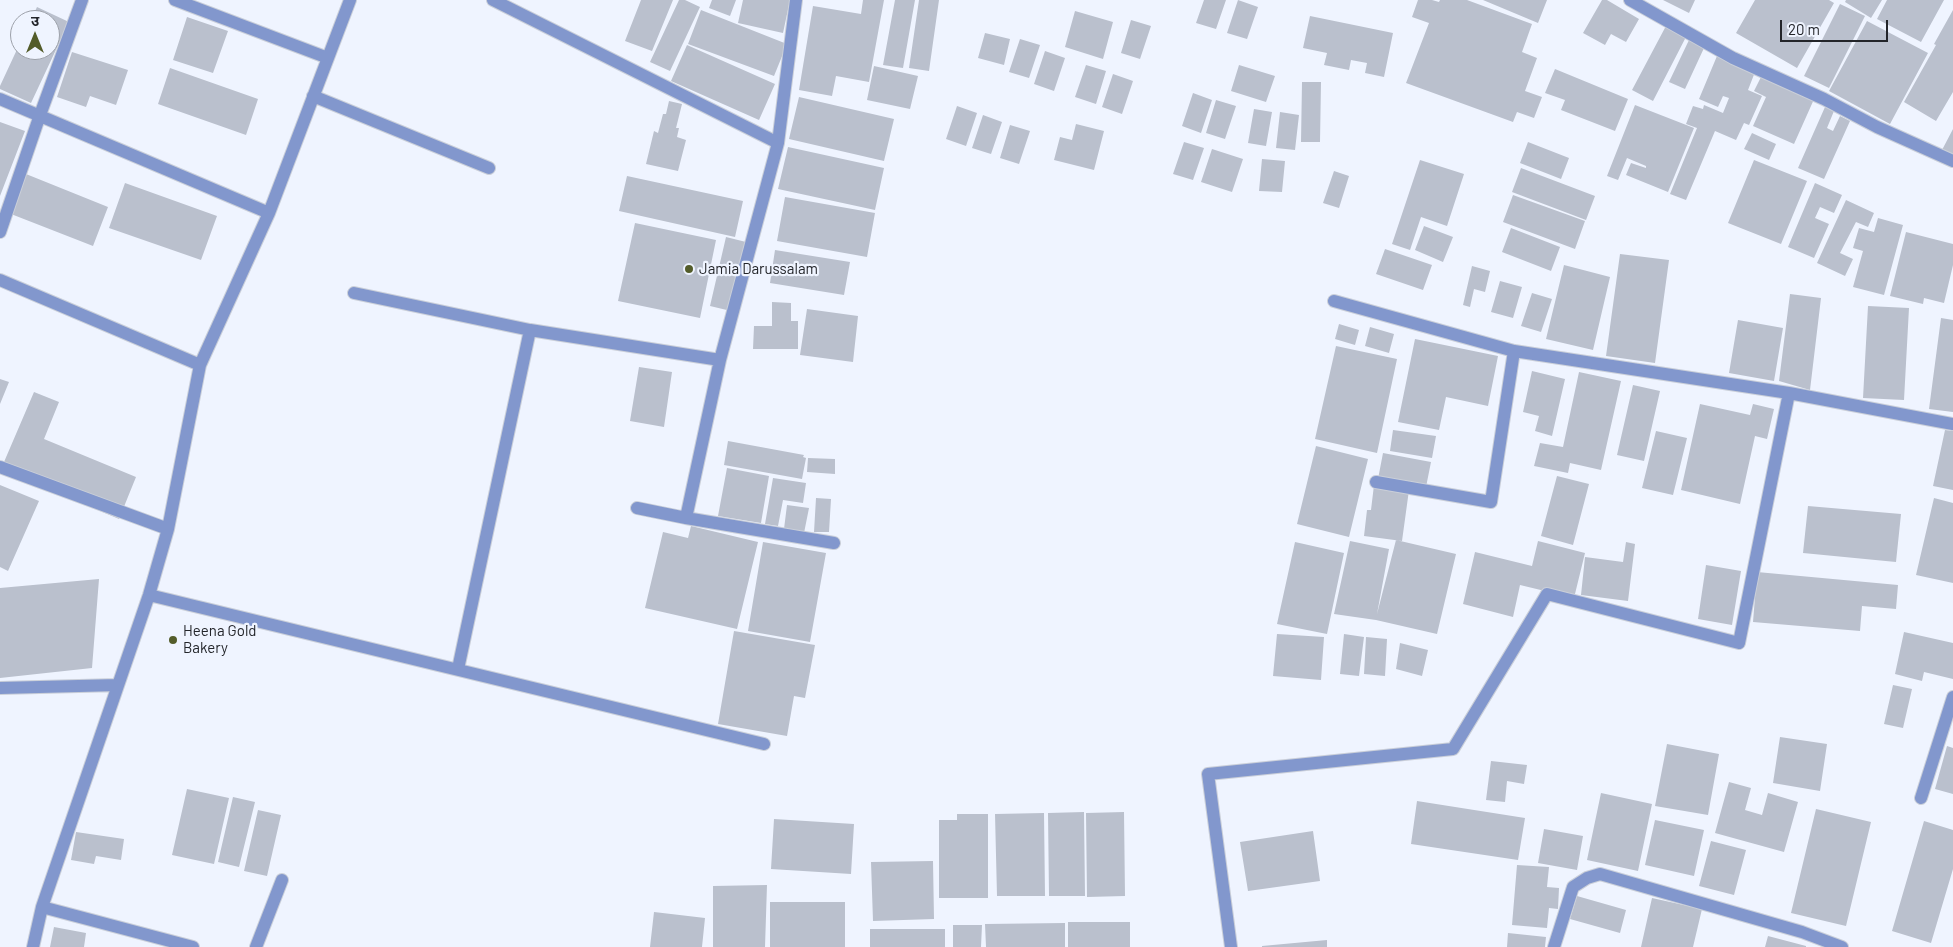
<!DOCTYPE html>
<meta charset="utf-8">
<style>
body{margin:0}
#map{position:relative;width:1953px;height:947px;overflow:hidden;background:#eff4ff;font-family:Barlow,"Noto Sans Devanagari",sans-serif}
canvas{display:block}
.north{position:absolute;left:10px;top:10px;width:50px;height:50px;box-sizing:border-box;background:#eff4ff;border:1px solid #9da1aa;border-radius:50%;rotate:0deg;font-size:14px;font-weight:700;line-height:20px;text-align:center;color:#23252a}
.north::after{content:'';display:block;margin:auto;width:18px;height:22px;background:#535c2a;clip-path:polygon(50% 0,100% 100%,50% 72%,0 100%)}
.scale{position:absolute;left:1780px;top:20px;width:108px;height:22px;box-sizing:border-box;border:2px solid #23252a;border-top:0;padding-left:6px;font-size:15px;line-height:18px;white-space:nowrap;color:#23252a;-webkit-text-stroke:4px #eff4ff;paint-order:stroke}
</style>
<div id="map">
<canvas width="1953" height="947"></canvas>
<div class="north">उ</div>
<div class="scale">20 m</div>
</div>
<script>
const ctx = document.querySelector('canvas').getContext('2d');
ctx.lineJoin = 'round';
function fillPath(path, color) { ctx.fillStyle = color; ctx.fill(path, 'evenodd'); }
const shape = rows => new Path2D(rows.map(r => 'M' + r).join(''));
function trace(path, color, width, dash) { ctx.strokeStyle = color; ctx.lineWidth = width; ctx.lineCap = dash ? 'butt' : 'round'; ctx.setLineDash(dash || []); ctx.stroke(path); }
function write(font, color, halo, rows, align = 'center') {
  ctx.font = font + ' Barlow,sans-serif'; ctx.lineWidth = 4.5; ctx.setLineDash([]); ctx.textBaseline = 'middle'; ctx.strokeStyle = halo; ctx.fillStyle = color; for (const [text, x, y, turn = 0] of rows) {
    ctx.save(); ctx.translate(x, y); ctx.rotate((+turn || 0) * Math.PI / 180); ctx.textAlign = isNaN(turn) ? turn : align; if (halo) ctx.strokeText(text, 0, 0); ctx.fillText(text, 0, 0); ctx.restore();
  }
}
const building = shape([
 [641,0,673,0,652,51,625,41],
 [679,0,685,0,700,7,670,71,650,62],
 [712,0,736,0,730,16,709,8],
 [743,0,790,0,783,33,738,23],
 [863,0,884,0,869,82,836,76,832,96,799,90,813,6,861,14],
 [895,0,915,0,903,68,883,65],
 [919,0,939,0,929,71,909,68],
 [1204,0,1226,0,1216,29,1196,23],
 [1238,0,1258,7,1247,39,1227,33],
 [1418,0,1432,0,1439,2,1440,0,1467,0,1532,24,1522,52,1537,58,1525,91,1542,97,1534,118,1517,112,1513,122,1406,83,1429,23,1412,17],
 [1483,0,1547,0,1538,23],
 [1602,0,1607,0,1639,19,1626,42,1611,34,1605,45,1583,33],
 [1663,0,1695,0,1689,13],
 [1755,0,1829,0,1834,3,1797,68,1736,33],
 [1846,0,1882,0,1871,18,1845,2],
 [1887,0,1944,0,1921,42,1877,19],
 [1840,4,1865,16,1829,88,1804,76],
 [37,7,69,22,31,103,0,89,0,86,20,43,20,50,50,50,50,20,31,20],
 [701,10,787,44,774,76,688,44],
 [1953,10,1953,92,1936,121,1904,102,1936,45,1934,44],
 [1075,11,1113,22,1103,59,1065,47],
 [1310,16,1393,33,1384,77,1365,73,1367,63,1351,60,1349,70,1324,65,1327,53,1303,48],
 [187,17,228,31,213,73,173,60],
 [1131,20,1151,26,1140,59,1121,53],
 [1867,21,1928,53,1890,124,1829,91],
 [1667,24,1687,35,1653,101,1632,90],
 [985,33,1010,39,1004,65,978,58],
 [1020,39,1040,45,1029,78,1009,72],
 [1689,40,1704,48,1685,89,1669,82],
 [687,45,775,84,759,120,671,81],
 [1045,51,1065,58,1054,91,1034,84],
 [72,52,128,70,116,105,90,96,86,107,57,97],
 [1717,56,1755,72,1748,90,1762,96,1749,125,1744,123,1736,140,1715,131,1686,200,1670,194,1697,128,1686,124,1693,106,1703,109,1704,105,1723,113,1729,98,1723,96,1718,107,1699,99],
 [1086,65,1106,71,1096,104,1075,97],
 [1239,65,1275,76,1266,102,1231,91],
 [874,66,918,76,910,109,867,100],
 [170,68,258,99,246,135,158,104],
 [1555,69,1628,99,1615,131,1561,110,1565,100,1545,93],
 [1763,73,1815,97,1794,144,1753,126,1766,97,1754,91],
 [1113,74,1133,81,1122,114,1102,107],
 [1302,82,1321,82,1320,142,1301,142],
 [1193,93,1212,100,1201,133,1182,126],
 [799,97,894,119,884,161,789,139],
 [1216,100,1236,106,1225,139,1206,133],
 [669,101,682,104,676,128,679,128,677,137,686,140,678,171,646,164,654,131,658,133,663,114,666,114],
 [1635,105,1694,128,1668,192,1626,175,1631,163,1646,168,1646,166,1627,158,1618,180,1607,176],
 [957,106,977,113,966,146,946,139],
 [1825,107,1834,111,1827,128,1833,131,1840,116,1850,121,1824,179,1798,168],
 [1254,109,1272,112,1266,146,1248,143],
 [1280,112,1299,115,1295,150,1276,148],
 [983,115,1002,122,991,154,972,148],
 [0,122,25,131,0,196],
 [1076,124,1104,131,1094,170,1054,160,1060,137,1072,140],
 [1010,125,1030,131,1019,164,1000,158],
 [1953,129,1953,156,1942,150],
 [1752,133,1776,144,1769,160,1744,149],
 [1184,142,1204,148,1193,180,1173,174],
 [1528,142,1569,158,1561,179,1520,163],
 [788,147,884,168,875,210,778,189],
 [1212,149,1243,159,1232,192,1201,182],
 [1262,159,1285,161,1282,192,1259,191],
 [1420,160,1464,174,1447,226,1421,217,1410,250,1392,244],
 [1754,160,1807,181,1781,244,1728,223],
 [1521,168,1595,196,1586,220,1512,192],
 [1334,171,1349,176,1339,208,1323,203],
 [26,174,108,207,93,246,11,214],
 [627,176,743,201,735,237,619,211],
 [125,183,217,216,201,260,109,228],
 [1815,183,1842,195,1834,213,1820,207,1815,218,1829,224,1814,258,1788,247],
 [1513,195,1585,221,1575,249,1503,222],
 [785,197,875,213,867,257,777,241],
 [1846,200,1874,213,1868,227,1856,222,1840,253,1853,259,1845,276,1817,263],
 [1878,218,1903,225,1884,295,1853,287,1863,251,1853,248,1859,228,1874,232],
 [635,223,716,240,700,318,618,301],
 [1424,226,1453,237,1443,262,1415,250],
 [1511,228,1560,247,1551,271,1502,252],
 [1906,232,1953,244,1953,265,1944,303,1924,298,1923,304,1890,296],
 [726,237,746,242,731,311,710,306],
 [1385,249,1432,265,1423,290,1376,274],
 [775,250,850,262,844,295,770,283],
 [1620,254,1669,260,1655,363,1606,356],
 [1564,265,1610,277,1593,350,1546,339],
 [1472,266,1490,271,1485,292,1474,289,1470,307,1463,305],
 [1500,281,1522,287,1513,318,1491,312],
 [1532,293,1552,299,1541,332,1521,326],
 [1790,294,1821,298,1810,390,1779,381],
 [772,302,791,303,791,321,798,321,798,349,753,349,754,326,772,326],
 [1868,306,1909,308,1904,400,1863,398],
 [807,309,858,316,853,362,800,355],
 [1941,318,1953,320,1953,412,1929,409],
 [1738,320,1783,328,1774,381,1729,373],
 [1339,324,1359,330,1355,345,1335,339],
 [1370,327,1394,334,1389,353,1365,346],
 [1415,339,1498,356,1488,406,1446,397,1439,430,1398,422],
 [1336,346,1397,359,1377,453,1315,439],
 [639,367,672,372,664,427,630,421],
 [1532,371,1565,379,1552,436,1535,431,1539,416,1523,412],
 [1579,372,1621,381,1601,470,1570,463,1568,473,1534,466,1540,443,1563,447],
 [0,379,9,382,0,404],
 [1633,385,1660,391,1644,461,1617,455],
 [34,392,59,402,44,439,136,477,119,519,1,469],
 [1700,404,1750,415,1753,404,1774,409,1767,439,1755,436,1740,504,1681,490],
 [1393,430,1436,436,1432,458,1390,451],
 [1945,430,1953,431,1953,490,1933,486],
 [1656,431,1687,438,1673,495,1642,488],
 [728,441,804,455,803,457,806,458,802,479,724,465],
 [1316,446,1368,459,1349,537,1297,524],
 [1383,453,1431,462,1426,487,1378,479],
 [808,458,835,459,835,474,807,472],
 [727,468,769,476,761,523,718,516],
 [1557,476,1589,484,1573,545,1541,536],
 [773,478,806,483,803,503,783,500,778,526,765,524],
 [0,485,39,501,8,571,0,567],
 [1374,485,1409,490,1402,541,1364,536,1367,510,1371,510],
 [816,498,831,499,829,532,814,532],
 [1934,498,1953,503,1953,583,1916,575],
 [787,505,809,508,804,533,784,529],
 [1808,506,1901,514,1896,562,1803,553],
 [691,526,758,542,737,629,645,608,663,532,688,538],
 [1396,540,1456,554,1437,634,1376,620,1334,614,1350,541,1389,549,1377,614],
 [1538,541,1585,553,1574,598,1520,585,1513,617,1463,604,1475,552,1532,566],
 [763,542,826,553,810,642,748,631],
 [1295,542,1344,553,1327,634,1277,624],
 [1626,542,1635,544,1628,601,1581,595,1585,557,1623,562],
 [1706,565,1741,571,1732,625,1698,619],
 [1757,572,1898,585,1896,609,1862,606,1860,631,1753,622],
 [99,579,92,668,0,678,0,588],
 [734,631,815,645,805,698,794,696,787,736,718,724],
 [1904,632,1953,643,1953,679,1924,672,1922,681,1895,674],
 [1277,634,1324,637,1321,680,1273,676],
 [1344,634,1364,637,1359,676,1340,674],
 [1366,637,1387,639,1385,676,1364,674],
 [1400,643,1428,650,1422,676,1396,669],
 [1893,685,1912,689,1903,728,1884,724],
 [1780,737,1827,744,1820,791,1773,783],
 [1667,744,1719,754,1708,815,1655,806],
 [1947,746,1953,748,1953,794,1935,789],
 [1491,761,1527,765,1524,784,1507,781,1505,802,1486,800],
 [1729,782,1751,788,1745,810,1762,815,1768,793,1798,802,1784,852,1715,833],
 [187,789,229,798,214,864,172,855],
 [1601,793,1652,804,1638,871,1587,860],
 [233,797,255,802,239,867,218,862],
 [1417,801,1525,818,1518,860,1411,844],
 [1816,809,1871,822,1846,926,1791,913],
 [258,810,281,815,267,876,244,871],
 [1084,812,1085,896,1049,896,1048,813],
 [1124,812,1125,896,1087,897,1086,813],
 [1044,813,1045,896,997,896,995,814],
 [957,814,988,814,988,898,939,898,939,820,957,820],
 [774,819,854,824,851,874,771,869],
 [1655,820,1704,830,1694,876,1645,865],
 [1924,821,1953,830,1953,869,1931,943,1892,931],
 [1544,829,1583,836,1577,870,1538,863],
 [1313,831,1320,881,1248,891,1240,842],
 [76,832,124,839,121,860,96,856,94,864,71,860],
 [1711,841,1746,850,1734,895,1699,886],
 [933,861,934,919,873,921,871,862],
 [1517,865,1549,867,1547,887,1559,888,1558,909,1549,908,1547,928,1512,925],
 [767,885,765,947,713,947,713,886],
 [1577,896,1626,910,1620,933,1570,919],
 [1652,898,1702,909,1693,947,1641,947],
 [770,902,845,902,845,947,770,947],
 [654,912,705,918,702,947,650,947],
 [1068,922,1130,922,1130,947,1068,947],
 [1065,923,1065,947,986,947,985,924],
 [953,925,982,925,981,947,953,947],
 [54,927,86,933,84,947,50,947],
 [870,929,945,929,945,947,870,947],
 [1508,933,1546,937,1545,947,1507,947],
 [1768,936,1806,946,1806,947,1765,947],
 [1327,940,1327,947,1262,947,1262,946]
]);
const minor = shape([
 [175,0,328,58],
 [493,0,778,143],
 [1630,0,1733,58,1824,99,1877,127,1953,161],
 [313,96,489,168],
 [0,99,269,213],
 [0,232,40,115,82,0],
 [0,280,200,365],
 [354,293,530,330,720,360,778,143,796,0],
 [1334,301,1514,351,1789,393,1953,424],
 [0,467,168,529],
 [1376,482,1491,502,1514,351],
 [637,508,686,518,720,360],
 [686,518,834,543],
 [149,595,764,744],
 [458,669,530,330],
 [0,688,118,685],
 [1921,798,1953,697],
 [42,907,193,947],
 [33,947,42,907,149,595,168,529,200,365,269,213,350,0],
 [256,947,282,880],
 [1231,947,1208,774,1453,749,1547,594,1739,643,1789,393],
 [1554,947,1573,887,1587,878,1600,874,1802,932,1842,947]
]);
const markers = [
 [689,269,5,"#535c2a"],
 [173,640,5,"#535c2a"]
];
const poiNames = [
 ["Jamia Darussalam",699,269],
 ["Heena Gold",183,631],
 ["Bakery",183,648]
];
fillPath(building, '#bac0cd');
trace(minor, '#cacfd9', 14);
trace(minor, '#8297cd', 12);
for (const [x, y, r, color] of markers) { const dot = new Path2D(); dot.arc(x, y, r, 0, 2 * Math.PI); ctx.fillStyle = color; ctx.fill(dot); trace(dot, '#eff4ff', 2); }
write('15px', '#23252a', '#eff4ff', poiNames, 'left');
</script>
